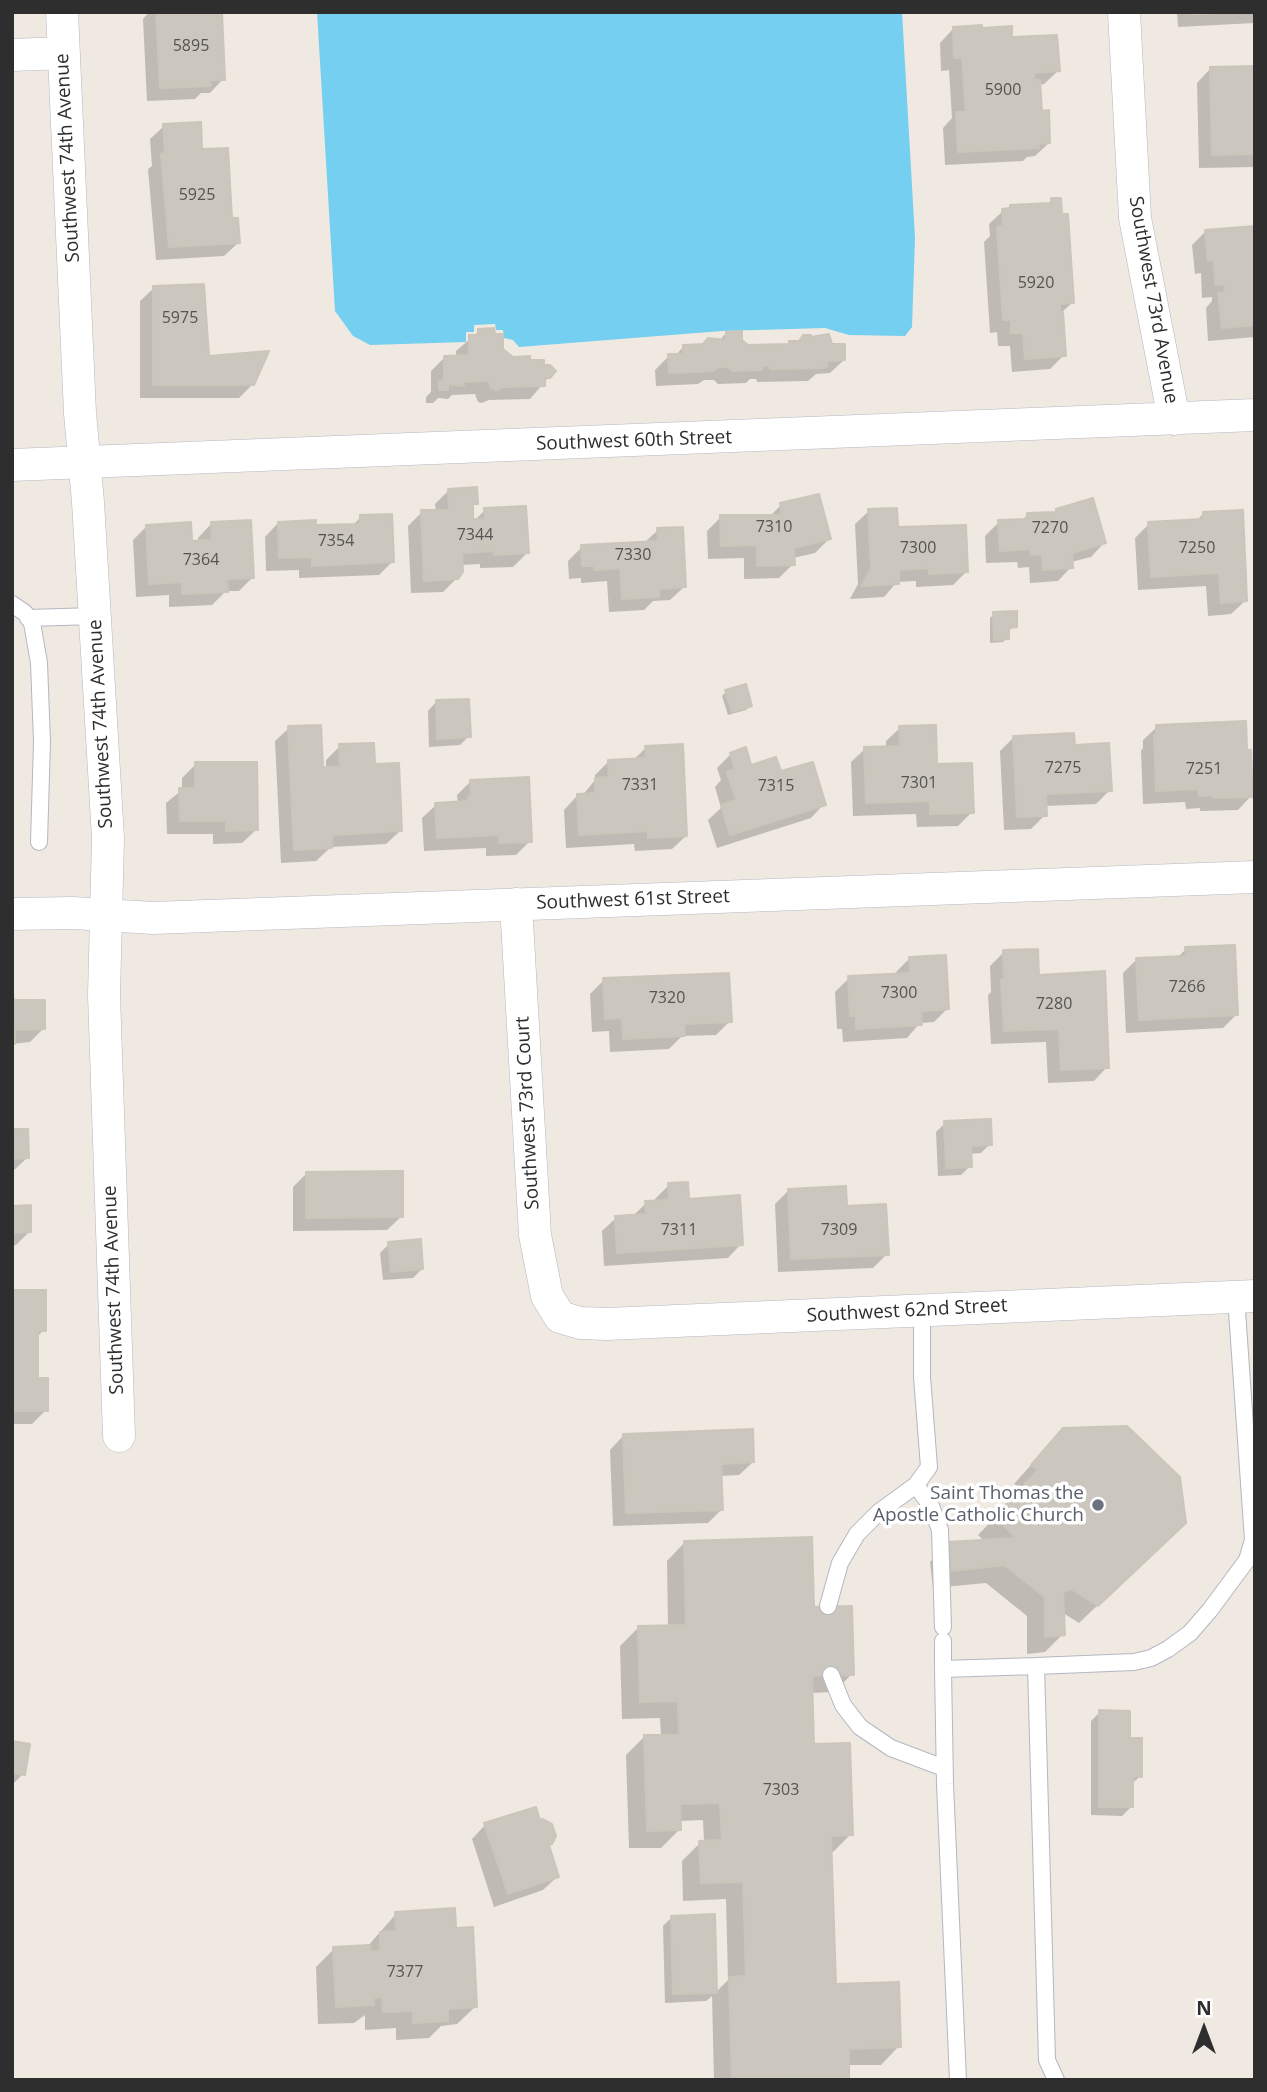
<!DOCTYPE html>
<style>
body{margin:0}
#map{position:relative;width:1267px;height:2092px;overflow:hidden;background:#efe9e1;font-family:"Open Sans",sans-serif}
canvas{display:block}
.frame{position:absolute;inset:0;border:14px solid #2e2e2e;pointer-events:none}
.north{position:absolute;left:1169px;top:1994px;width:70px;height:70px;-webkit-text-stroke:5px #fff;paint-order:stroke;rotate:0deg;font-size:19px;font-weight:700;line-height:28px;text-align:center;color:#2e2e2e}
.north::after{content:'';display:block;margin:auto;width:24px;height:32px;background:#2e2e2e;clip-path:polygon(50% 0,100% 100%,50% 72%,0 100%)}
</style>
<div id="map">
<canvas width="1267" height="2092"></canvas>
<div class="frame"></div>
<div class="north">N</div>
</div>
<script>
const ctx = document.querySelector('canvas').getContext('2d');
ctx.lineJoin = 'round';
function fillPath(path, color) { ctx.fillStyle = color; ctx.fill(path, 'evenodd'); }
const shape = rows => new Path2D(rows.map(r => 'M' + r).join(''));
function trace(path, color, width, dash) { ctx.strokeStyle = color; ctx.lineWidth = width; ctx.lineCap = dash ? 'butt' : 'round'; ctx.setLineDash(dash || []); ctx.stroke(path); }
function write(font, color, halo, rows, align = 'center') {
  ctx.font = font + ' "Open Sans",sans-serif'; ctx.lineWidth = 7; ctx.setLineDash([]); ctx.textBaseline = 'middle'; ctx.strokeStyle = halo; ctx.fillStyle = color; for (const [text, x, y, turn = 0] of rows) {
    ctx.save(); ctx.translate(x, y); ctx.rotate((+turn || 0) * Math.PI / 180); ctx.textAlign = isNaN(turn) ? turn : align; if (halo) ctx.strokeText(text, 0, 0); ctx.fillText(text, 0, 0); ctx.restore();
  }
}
const water = shape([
 [317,12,902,12,915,238,912,327,905,336,849,335,825,328,722,331,519,347,513,340,504,338,503,330,496,330,495,324,474,325,474,332,466,332,466,342,370,345,353,336,335,311]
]);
const shadow = shape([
 [149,12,220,12,223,79,210,93,201,93,195,99,147,101,143,19],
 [1177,12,1255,12,1255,23,1178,27],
 [953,29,1011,39,1058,71,1044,84,1039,85,1041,113,1049,143,1035,156,1027,157,1023,161,945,165,943,128,952,118,949,70,941,71,940,43],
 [1255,68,1255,167,1199,168,1197,83,1210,69],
 [164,126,201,151,238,243,224,256,156,260,148,169,152,166,150,139],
 [1052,200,1072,303,1061,313,1064,355,1050,369,1012,372,1010,346,998,346,997,332,990,333,984,242,990,236,989,224,1003,211,1010,207,1047,205],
 [1255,227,1255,337,1208,341,1206,308,1212,301,1212,297,1202,298,1201,273,1195,274,1192,245,1206,231],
 [154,288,207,358,253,384,239,398,140,398,140,301],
 [479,331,513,359,554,371,530,399,489,400,482,403,478,402,475,394,452,395,448,399,438,398,433,403,426,403,426,397,431,392,431,371,444,358,456,357,456,351],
 [726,333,747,347,786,346,789,343,831,346,844,360,830,373,816,374,808,381,757,382,756,379,750,379,746,383,718,384,714,380,704,380,698,384,656,386,655,370,669,356,675,356,684,346,703,346,719,341],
 [449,490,476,503,471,508,472,523,485,510,527,553,513,567,480,568,480,564,461,565,457,578,443,592,411,593,408,526,422,512,436,512,435,504],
 [781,505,829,539,815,553,793,558,793,564,779,578,744,579,744,558,708,559,707,531,721,517,769,517],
 [869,511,896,529,966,572,953,585,916,587,916,581,897,582,884,597,850,599,858,584,855,524],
 [1057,511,1104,543,1091,557,1071,562,1071,567,1058,581,1030,583,1029,567,1018,568,1017,562,986,563,985,536,999,522,1022,521,1027,515,1053,514],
 [1203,514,1245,601,1231,614,1208,616,1206,586,1138,590,1135,538,1149,524,1196,521],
 [361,517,392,562,379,575,299,578,299,570,266,571,265,537,278,523,314,527,352,526],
 [211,524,253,577,239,591,226,591,212,605,169,607,169,595,136,597,133,540,147,526,191,543,198,543,198,538],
 [658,530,684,587,670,600,653,601,644,610,609,612,607,581,581,583,581,578,569,579,568,561,582,547,644,543],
 [994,614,1015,627,1007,631,1007,638,1003,642,990,643,990,618],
 [726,692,750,706,746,710,728,715,722,696],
 [436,702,469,736,460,745,429,747,428,711],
 [1157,727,1251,796,1238,810,1200,811,1200,808,1186,809,1185,802,1143,804,1141,751,1143,748,1143,740],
 [289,728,322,769,326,769,326,760,340,746,374,766,400,831,386,844,331,847,316,861,281,863,275,741],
 [900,728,935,766,972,812,958,826,917,827,916,814,853,816,851,762,865,749,886,748,886,741],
 [1014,737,1073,747,1110,790,1096,804,1045,806,1045,815,1031,829,1004,830,1000,751],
 [646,748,686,836,672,849,635,851,634,844,566,848,564,810,577,796,582,796,595,780,595,775,608,762,633,760],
 [731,754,750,767,780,774,824,804,811,818,717,848,708,820,721,808,715,787,721,780,717,768],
 [196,764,256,830,242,843,213,844,213,834,167,834,166,803,182,790,182,778],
 [471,781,530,841,516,855,486,856,486,848,424,851,422,818,436,805,458,804,457,795],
 [1186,949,1236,1015,1223,1028,1126,1033,1123,973,1136,960,1177,958],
 [1004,952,1037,977,1107,1067,1094,1081,1048,1083,1046,1042,991,1044,988,995,991,992,990,966],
 [910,958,947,1009,934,1022,920,1023,907,1038,843,1042,842,1029,837,1029,835,992,849,978,897,975,896,972],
 [604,980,730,1021,716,1035,682,1036,669,1049,610,1052,609,1031,592,1032,590,994],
 [12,996,12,1002,43,1029,30,1042,12,1044],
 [945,1123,990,1144,981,1153,969,1154,970,1166,961,1175,938,1176,936,1132],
 [12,1131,27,1158,12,1172],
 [306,1174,401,1217,387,1230,293,1231,293,1187],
 [669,1185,741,1244,728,1258,604,1266,602,1231,616,1218,632,1217,646,1203,656,1202,655,1199],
 [788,1191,845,1208,887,1254,873,1268,778,1272,775,1204],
 [12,1207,29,1232,16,1245,12,1246],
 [389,1244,422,1269,413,1278,383,1280,380,1253],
 [12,1292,44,1330,36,1338,36,1380,46,1410,32,1424,12,1424],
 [623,1436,753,1462,739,1475,720,1476,722,1509,708,1523,613,1526,610,1450],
 [1046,1448,1165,1541,1079,1623,1063,1613,1063,1634,1045,1652,1027,1654,1027,1616,986,1583,933,1588,930,1562,948,1544,985,1542,978,1535,1022,1489,1014,1484],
 [685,1542,812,1609,852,1674,834,1692,810,1693,812,1746,851,1834,833,1852,830,1852,834,1986,899,2046,881,2065,847,2065,848,2077,845,2080,714,2080,712,1996,706,2001,665,2003,663,1926,672,1917,715,1993,728,1980,726,1899,683,1901,682,1861,700,1843,704,1842,703,1820,679,1821,680,1829,661,1848,629,1848,626,1755,644,1737,661,1737,660,1718,622,1719,620,1646,638,1628,668,1627,667,1561],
 [1100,1712,1128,1740,1140,1776,1131,1785,1131,1807,1122,1816,1091,1815,1091,1721],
 [12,1743,23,1774,12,1785],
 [539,1822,557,1877,543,1890,494,1907,472,1839,485,1825],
 [396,1914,455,1930,476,2006,457,2024,441,2026,429,2038,396,2040,396,2028,365,2030,365,2015,354,2023,318,2024,316,1967,334,1949,367,1947]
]);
const building = shape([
 [156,12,222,12,225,80,210,80,211,86,160,88,156,12],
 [1191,12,1233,12,1197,14,1191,14,1191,12],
 [982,25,982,28,1012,26,1012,37,1057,35,1060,71,1034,73,1034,80,1040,80,1042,111,1049,110,1050,143,1038,144,1039,148,958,152,956,112,966,112,962,57,954,58,953,27,982,25],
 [1255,66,1255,154,1212,155,1210,67,1255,66],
 [201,122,202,149,228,148,232,218,238,218,240,243,169,247,161,154,165,153,163,124,201,122],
 [1051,198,1061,198,1062,214,1068,214,1074,303,1060,304,1060,312,1063,312,1066,356,1025,359,1023,333,1011,333,1011,320,1003,320,997,227,1003,226,1002,209,1010,208,1010,205,1051,203,1051,198],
 [1255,226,1255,325,1222,328,1218,293,1225,292,1225,284,1215,285,1214,260,1208,261,1205,230,1255,226],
 [204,284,209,356,269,351,254,385,153,385,153,286,204,284],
 [494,328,495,334,503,334,503,349,513,357,530,356,530,360,544,360,544,365,550,365,556,371,550,378,545,378,545,386,504,387,497,390,491,388,489,381,463,382,464,386,448,384,448,390,439,390,439,381,444,381,444,356,469,355,469,335,478,335,478,329,494,328],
 [742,331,742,340,748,345,789,344,789,341,799,341,803,335,811,335,811,337,829,334,832,344,845,344,845,360,827,361,827,366,823,368,770,369,769,366,762,366,762,370,732,371,728,367,719,367,714,371,669,373,668,354,683,354,683,345,703,344,708,338,726,340,726,332,742,331],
 [477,487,478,504,473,504,473,519,485,519,484,508,526,506,529,553,494,555,493,551,462,553,463,572,458,579,424,581,421,510,449,510,448,489,477,487],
 [819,494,831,539,794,548,795,565,757,566,757,545,721,546,720,515,782,515,780,503,819,494],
 [1093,498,1106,543,1072,553,1073,568,1043,570,1042,554,1031,555,1030,549,1000,551,998,520,1027,519,1027,513,1056,512,1056,509,1093,498],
 [897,508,898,527,966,525,968,572,929,574,929,568,899,570,899,584,862,586,871,568,868,509,897,508],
 [1243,510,1247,601,1221,603,1219,573,1151,577,1148,522,1203,519,1203,512,1243,510],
 [392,514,394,562,312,566,312,557,279,558,278,522,316,520,316,525,360,524,360,515,392,514],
 [251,520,254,578,227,579,228,592,182,594,182,582,149,584,146,525,191,522,192,541,212,540,211,522,251,520],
 [683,527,686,587,659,589,659,597,622,599,620,568,595,570,594,566,582,566,581,545,658,541,657,528,683,527],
 [1017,611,1017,627,1009,628,1009,639,994,640,993,612,1017,611],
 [746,684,752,706,732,712,725,690,746,684],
 [469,699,471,737,437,739,436,700,469,699],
 [1246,721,1247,750,1251,750,1253,797,1213,798,1213,795,1199,796,1198,789,1156,791,1154,735,1156,735,1156,725,1246,721],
 [321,725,323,767,340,767,339,744,374,743,375,764,399,763,402,831,332,835,332,848,294,850,288,726,321,725],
 [936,725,937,764,972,763,974,813,930,814,930,801,866,803,864,747,900,746,899,726,936,725],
 [1074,733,1075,745,1109,743,1112,791,1046,794,1047,816,1017,817,1013,736,1074,733],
 [683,744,687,836,648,838,648,831,579,835,577,794,595,793,595,778,609,777,608,760,646,758,645,746,683,744],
 [746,747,751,765,776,757,781,771,813,762,826,805,730,835,721,805,736,800,727,772,735,769,730,753,746,747],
 [195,762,257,762,258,830,226,831,226,821,180,821,179,788,195,788,195,762],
 [529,777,532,842,499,843,499,835,437,838,435,803,468,801,468,796,471,796,470,780,529,777],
 [1235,945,1238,1015,1139,1020,1136,958,1186,956,1185,947,1235,945],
 [1038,949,1039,975,1105,971,1109,1068,1061,1070,1059,1029,1004,1031,1001,980,1004,979,1003,950,1038,949],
 [946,955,949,1009,921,1011,922,1025,856,1029,856,1016,850,1016,848,976,910,973,909,957,946,955],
 [729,973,732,1022,684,1024,685,1036,623,1039,622,1018,605,1019,603,978,729,973],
 [12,990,14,1000,45,1000,45,1029,15,1030,15,1044,12,1044,12,990],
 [991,1119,992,1145,971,1146,972,1167,946,1168,944,1121,991,1119],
 [12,1129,28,1129,29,1158,12,1159,12,1129],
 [403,1171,403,1217,306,1218,306,1172,403,1171],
 [688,1182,689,1199,740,1195,743,1245,617,1253,615,1216,646,1214,645,1201,669,1200,668,1183,688,1182],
 [846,1186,847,1206,886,1204,889,1255,791,1259,788,1189,846,1186],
 [31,1205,31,1232,12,1233,12,1206,31,1205],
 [421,1239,423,1269,391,1272,388,1242,421,1239],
 [12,1290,46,1290,46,1331,38,1331,38,1378,48,1378,48,1411,12,1411,12,1290],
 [1127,1426,1180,1477,1186,1523,1098,1606,1071,1589,1063,1592,1065,1635,1045,1637,1045,1597,1004,1565,951,1571,947,1542,1016,1538,995,1516,1038,1470,1031,1465,1063,1428,1127,1426],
 [753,1429,754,1462,721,1464,723,1510,626,1513,623,1434,753,1429],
 [812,1537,814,1607,852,1606,854,1675,812,1676,814,1744,850,1743,853,1835,831,1836,836,1984,899,1982,901,2047,849,2049,849,2078,732,2080,729,1977,746,1976,743,1882,701,1883,699,1841,722,1840,720,1803,680,1804,681,1830,647,1831,644,1735,679,1735,678,1701,640,1702,638,1626,686,1625,684,1541,812,1537],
 [1099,1710,1130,1711,1130,1738,1142,1738,1142,1777,1133,1776,1133,1807,1099,1807,1099,1710],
 [12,1741,30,1744,25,1775,12,1773,12,1741],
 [536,1807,540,1820,543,1819,552,1824,556,1836,552,1844,549,1845,559,1877,508,1894,484,1823,536,1807],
 [455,1908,456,1928,473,1927,477,2007,448,2009,448,2021,413,2023,413,2011,383,2012,382,1997,374,1998,374,2005,336,2007,333,1947,370,1945,371,1951,380,1951,380,1932,396,1931,395,1912,455,1908],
 [715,1914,717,1993,673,1994,671,1916,715,1914]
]);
const lane = shape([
 [12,604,25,613,32,623,39,663,42,742,39,842],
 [28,618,95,616],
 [916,1485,931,1506,940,1530,943,1627],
 [828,1606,840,1563,857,1534,879,1512,916,1485,929,1467,922,1377,922,1310],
 [943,1641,943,1669],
 [831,1675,843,1705,860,1727,891,1748,944,1768],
 [958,2080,945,1784,943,1669,1036,1666],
 [1056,2080,1047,2060,1036,1666,1134,1662,1151,1658,1168,1649,1190,1633,1210,1610,1247,1560,1253,1540,1236,1297]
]);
const street = shape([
 [62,12,80,413,88,502,108,838,104,995,119,1436],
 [1124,12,1135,218,1174,419],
 [12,55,64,53],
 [12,465,1255,415],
 [516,904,535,1235,547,1296,560,1317,580,1323,607,1324,1255,1296],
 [12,914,73,913,153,918,1255,877]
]);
const markers = [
 [1098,1505,7,"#6b7280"]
];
const numberNames = [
 ["5895",191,46],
 ["5900",1003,90],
 ["5925",197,195],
 ["5920",1036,283],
 ["5975",180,318],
 ["7310",774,527],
 ["7270",1050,528],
 ["7344",475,535],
 ["7354",336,541],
 ["7300",918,548],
 ["7250",1197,548],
 ["7330",633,555],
 ["7364",201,560],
 ["7275",1063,768],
 ["7251",1204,769],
 ["7301",919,783],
 ["7331",640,785],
 ["7315",776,786],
 ["7266",1187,987],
 ["7300",899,993],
 ["7320",667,998],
 ["7280",1054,1004],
 ["7311",679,1230],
 ["7309",839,1230],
 ["7303",781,1790],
 ["7377",405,1972]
];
const streetNames = [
 ["Southwest 74th Avenue",68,158,-93],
 ["Southwest 73rd Avenue",1153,300,80],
 ["Southwest 60th Street",634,441,-2],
 ["Southwest 74th Avenue",101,724,-93],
 ["Southwest 61st Street",633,900,-2],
 ["Southwest 73rd Court",528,1113,-93],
 ["Southwest 74th Avenue",114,1290,-92],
 ["Southwest 62nd Street",907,1311,-3]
];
const worshipNames = [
 ["Saint Thomas the",1084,1494],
 ["Apostle Catholic Church",1084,1516]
];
fillPath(water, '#75cff0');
fillPath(shadow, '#0003');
fillPath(building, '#cbc7bf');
trace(building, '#cbc5ba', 2);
trace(lane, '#b4b7c1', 18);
trace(street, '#b4b7c1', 33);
trace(lane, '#fff', 16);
trace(street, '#fff', 32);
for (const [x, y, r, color] of markers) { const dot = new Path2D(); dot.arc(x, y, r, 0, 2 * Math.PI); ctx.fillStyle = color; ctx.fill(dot); trace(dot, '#fff', 2.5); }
write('16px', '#555452', null, numberNames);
write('19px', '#2e2e2e', '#fff', streetNames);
write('19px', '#5b616d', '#fff', worshipNames, 'right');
</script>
